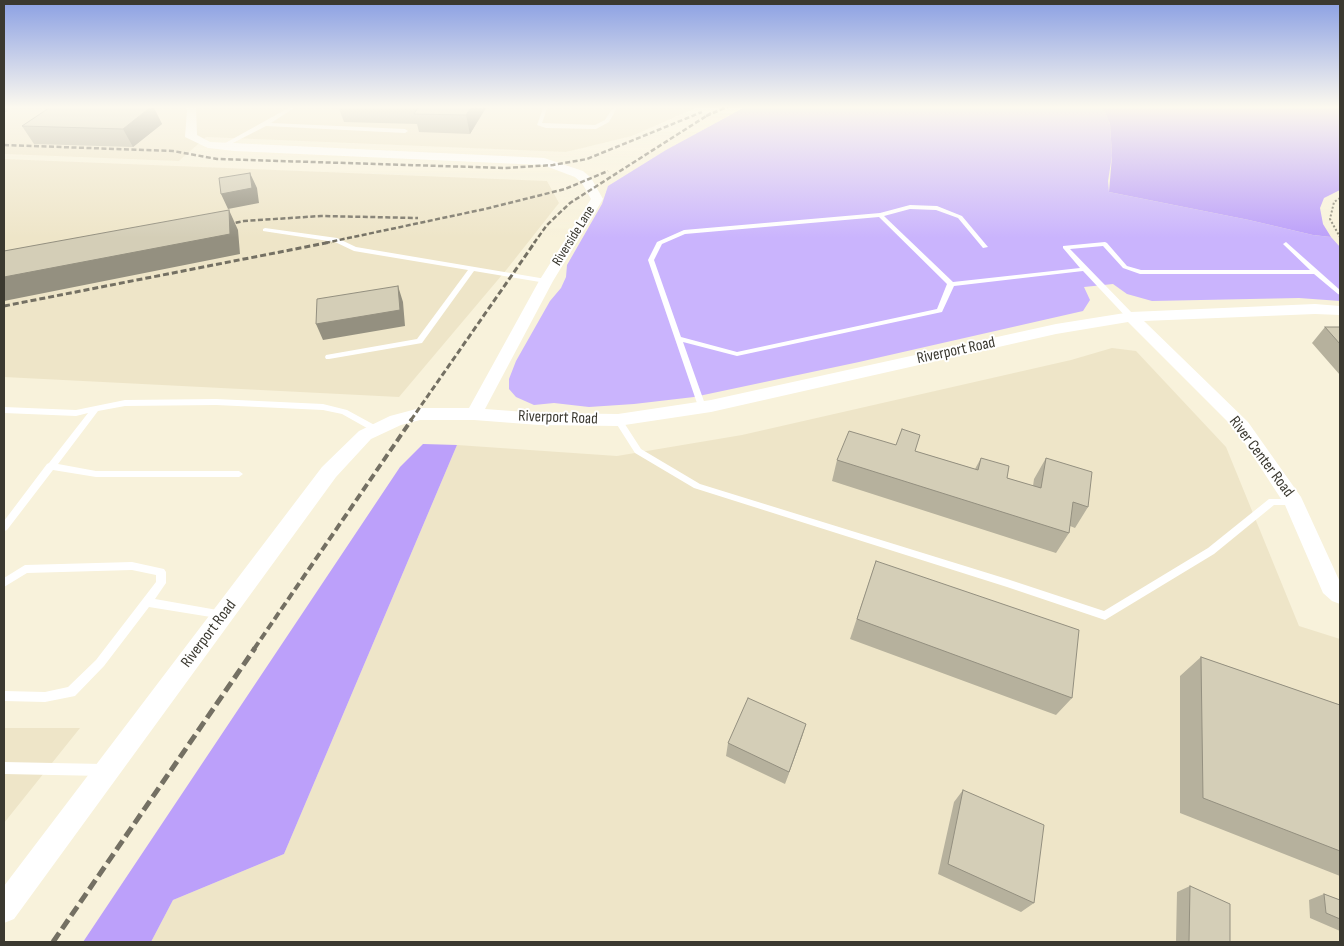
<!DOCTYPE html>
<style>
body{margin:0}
#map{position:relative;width:1344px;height:946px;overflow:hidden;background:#f8f2db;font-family:"Sofia Sans Condensed",sans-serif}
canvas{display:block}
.frame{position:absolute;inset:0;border:5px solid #3b3930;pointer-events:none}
</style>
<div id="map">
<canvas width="1344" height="946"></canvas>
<div class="frame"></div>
</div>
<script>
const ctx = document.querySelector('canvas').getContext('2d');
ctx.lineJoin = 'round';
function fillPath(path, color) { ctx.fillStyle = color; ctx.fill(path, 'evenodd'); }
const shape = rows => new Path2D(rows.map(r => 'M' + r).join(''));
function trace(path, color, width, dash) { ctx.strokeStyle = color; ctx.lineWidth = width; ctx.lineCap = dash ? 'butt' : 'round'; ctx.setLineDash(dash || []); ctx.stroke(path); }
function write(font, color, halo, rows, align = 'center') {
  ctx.font = font + ' "Sofia Sans Condensed",sans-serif'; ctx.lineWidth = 4; ctx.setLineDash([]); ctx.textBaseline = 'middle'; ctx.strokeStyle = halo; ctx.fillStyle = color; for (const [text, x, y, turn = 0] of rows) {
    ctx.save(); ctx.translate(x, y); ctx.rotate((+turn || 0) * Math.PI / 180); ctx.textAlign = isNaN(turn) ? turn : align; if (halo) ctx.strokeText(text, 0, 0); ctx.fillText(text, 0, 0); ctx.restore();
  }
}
const built = shape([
 [4,106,700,106,632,136,566,152,206,137,179,161,4,154],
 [4,159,547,181,559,203,507,269,399,397,4,377],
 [1112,348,1136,351,1226,447,1299,626,1340,639,1340,942,151,942,173,900,284,854,457,445,617,456,742,435,1071,360],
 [4,728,80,728,4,823]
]);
const green = shape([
 [747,106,1102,106,1110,124,1112,156,1108,181,1109,192,1249,220,1313,235,1331,237,1340,247,1340,301,1299,298,1152,301,1127,294,1113,284,1084,287,1090,300,1083,311,859,362,694,397,634,404,589,407,554,403,534,405,516,397,509,389,509,379,516,361,550,301,561,288,566,277,567,265,602,204,608,186,666,150]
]);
const forest = shape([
 [1102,106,1340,106,1340,190,1324,198,1320,208,1323,224,1331,237,1313,235,1249,220,1109,192,1112,156,1110,124],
 [423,444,457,445,284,854,173,900,151,942,83,942,400,467]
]);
const path = shape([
 [1340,198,1334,202,1330,219,1340,237]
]);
const lane = shape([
 [292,106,297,106,271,123,405,129,408,131,405,133,266,126,225,147,220,146,292,106],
 [544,106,548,106,542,123,595,125,605,120,614,106,618,106,609,122,596,129,546,128,537,125,544,106],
 [910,205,937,206,962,216,988,247,983,248,958,218,936,210,910,209,884,216,953,282,1080,268,1063,248,1063,246,1105,242,1107,243,1127,266,1141,270,1310,270,1284,245,1283,244,1286,242,1340,290,1340,295,1338,294,1314,274,1140,274,1123,268,1103,246,1070,249,1134,315,1134,319,1128,319,1083,271,954,286,942,312,737,356,683,342,706,407,702,410,699,409,648,260,657,242,684,230,880,213,910,205],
 [879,217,947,284,937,309,737,352,681,337,654,260,662,244,685,234,879,217],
 [265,228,337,238,356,247,546,279,549,281,546,283,474,271,422,343,329,359,326,359,325,357,326,355,417,339,468,270,354,251,335,242,263,231,263,229,265,228],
 [216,399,323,404,347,410,380,428,381,430,377,433,374,432,342,414,323,410,216,405,125,406,98,411,58,464,96,471,239,471,243,474,239,477,96,477,53,470,7,530,4,531,4,521,47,464,49,463,88,413,76,416,4,413,4,407,76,410,125,400,216,399],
 [618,417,621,418,641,449,700,484,1007,579,1104,611,1208,548,1269,499,1294,499,1297,500,1299,502,1297,504,1294,505,1274,505,1214,554,1105,620,1007,587,694,488,635,453,614,420,618,417],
 [132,562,164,569,166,572,166,583,155,599,223,611,227,612,228,615,227,618,223,619,149,607,104,666,75,696,45,702,4,701,4,691,45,692,68,687,96,660,156,582,156,575,132,570,27,573,4,587,4,578,25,565,132,562],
 [4,762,103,764,107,766,109,770,107,774,103,776,4,774,4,762]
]);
const street = shape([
 [180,106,196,106,197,135,210,142,544,158,583,171,591,178,603,199,553,281,485,409,539,413,618,414,711,400,1056,324,1131,312,1315,304,1340,306,1340,315,1315,314,1144,321,1248,422,1301,497,1340,582,1340,604,1332,601,1323,593,1285,505,1236,430,1128,322,1056,334,711,412,618,426,539,425,474,420,420,420,401,425,371,439,336,477,14,919,4,923,4,886,322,467,359,431,390,416,420,408,469,408,539,281,591,199,582,183,575,177,543,165,235,151,208,148,185,137,187,110,180,106]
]);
const railFar3 = shape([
 [706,116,729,106],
 [4,145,173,151,217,159,505,168,553,165,587,159,702,112],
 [221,226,244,221,321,216,418,218],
 [325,243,485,209,565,189,608,171],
 [534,243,547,225,570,203,711,113]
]);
const railFar2 = shape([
 [4,306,331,242],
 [411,420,535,242]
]);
const railFar1 = shape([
 [254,649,412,419]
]);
const rail = shape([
 [53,942,255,648]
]);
const wall = shape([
 [52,106,153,106,162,124,133,147,34,144,22,126],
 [338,106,487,106,470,134,419,132,417,124,344,122],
 [1325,327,1340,327,1340,375,1312,343],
 [915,451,975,469,981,458,1007,478,1033,486,1034,479,1046,458,1088,507,1075,528,1070,526,1069,533,1056,553,832,481,837,460],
 [876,561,1072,698,1056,715,850,639],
 [1201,657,1340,705,1340,876,1180,813,1180,676],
 [806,724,785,784,726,756,728,743],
 [963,790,1034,903,1021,912,938,874,954,802],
 [1190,886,1230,942,1176,942,1177,892],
 [1324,894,1340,900,1340,931,1310,918,1309,900]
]);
const shadedWall = shape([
 [4,106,8,111,4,113],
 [152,106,153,106,162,124,133,147,123,129],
 [472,106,487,106,470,134,466,115],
 [250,173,257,188,259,203,228,209,221,194],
 [229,210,238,230,240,254,4,301,4,277],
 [398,286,403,302,405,326,323,340,316,324],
 [806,724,802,737,785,784,789,772]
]);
const building = shape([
 [52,106,152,106,123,129,22,126,52,106],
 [419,106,472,106,466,115,414,114,419,106],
 [250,173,252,188,221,194,219,178,250,173],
 [229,210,230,234,4,277,4,251,229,210],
 [398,286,400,310,316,324,317,299,398,286],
 [1325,327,1340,327,1340,344,1325,327],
 [902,429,920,435,915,451,978,470,981,458,1009,466,1007,478,1041,488,1046,458,1092,472,1088,507,1073,502,1069,533,837,460,849,431,896,445,902,429],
 [876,561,1079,630,1072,698,857,619,876,561],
 [1201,657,1340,705,1340,851,1203,798,1201,657],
 [748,698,806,724,789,772,728,743,748,698],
 [963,790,1044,825,1034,903,948,864,963,790],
 [1190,886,1230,904,1230,942,1189,942,1190,886],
 [1324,894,1340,900,1340,919,1326,913,1324,894]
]);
const farStreetnames = [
 ["Riverside Lane",574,236,-58]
];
const streetNames = [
 ["Riverport Road",956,351,-12],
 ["Riverport Road",558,418,2],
 ["River Center Road",1261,457,53],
 ["Riverport Road",209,634,-53]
];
fillPath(built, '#eee5c8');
fillPath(green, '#cab4fd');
fillPath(forest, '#bca0fa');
trace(path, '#908d7d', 2, [2, 2]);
fillPath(lane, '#fff');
fillPath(street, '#fff');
trace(railFar3, '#747063', 2.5, [5, 2.5]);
trace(railFar2, '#747063', 3, [6, 3]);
trace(railFar1, '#747063', 4, [8, 4]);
trace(rail, '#747063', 5, [11, 5]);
fillPath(wall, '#b6b19d');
fillPath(shadedWall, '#949080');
fillPath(building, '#d4ceb7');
trace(building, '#949080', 1);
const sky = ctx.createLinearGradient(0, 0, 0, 238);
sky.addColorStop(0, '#8ba0e3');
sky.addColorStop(0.45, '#fcf9ef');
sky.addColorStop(1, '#fcf9ef00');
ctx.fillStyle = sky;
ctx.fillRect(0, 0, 1344, 238);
write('14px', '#3b3930', '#fff', farStreetnames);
write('16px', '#3b3930', '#fff', streetNames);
</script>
